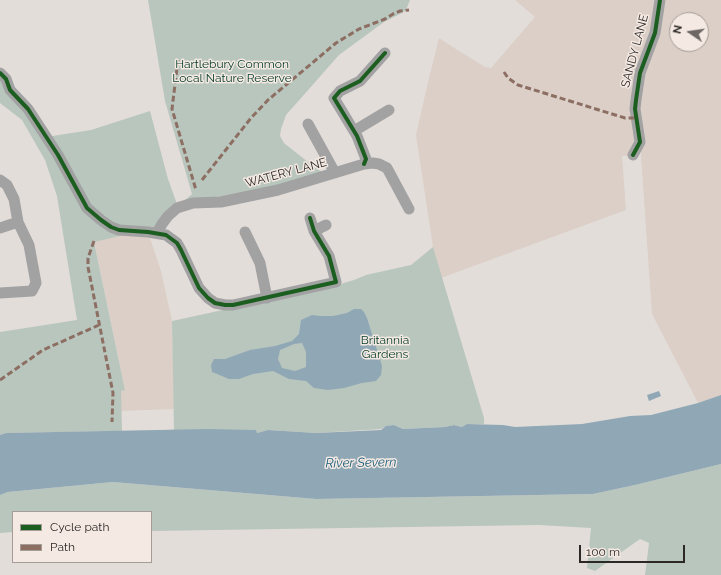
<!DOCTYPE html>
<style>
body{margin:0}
#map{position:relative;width:721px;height:575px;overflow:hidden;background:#e3ddda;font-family:Raleway,sans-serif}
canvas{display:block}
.legend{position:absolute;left:12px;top:511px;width:140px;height:52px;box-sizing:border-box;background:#f4e9e3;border:1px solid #a49c97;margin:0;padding:5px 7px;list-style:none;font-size:12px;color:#2c2825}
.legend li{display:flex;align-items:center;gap:8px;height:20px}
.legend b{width:20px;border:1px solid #a49c97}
.north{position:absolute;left:669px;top:12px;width:40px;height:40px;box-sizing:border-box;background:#f4e9e3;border:1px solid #a49c97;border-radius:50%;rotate:283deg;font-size:11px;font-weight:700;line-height:16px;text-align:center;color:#2c2825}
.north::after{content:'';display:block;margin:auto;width:14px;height:18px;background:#6c6764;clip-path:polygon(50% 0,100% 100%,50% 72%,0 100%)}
.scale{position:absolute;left:579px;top:545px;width:106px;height:18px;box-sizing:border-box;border:2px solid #2c2825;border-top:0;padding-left:5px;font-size:12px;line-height:14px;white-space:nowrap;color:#2c2825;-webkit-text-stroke:3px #f4e9e3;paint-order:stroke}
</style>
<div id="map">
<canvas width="721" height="575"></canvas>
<ul class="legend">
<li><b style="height:5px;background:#1b5e20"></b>Cycle path</li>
<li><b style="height:5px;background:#8d6e63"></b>Path</li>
</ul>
<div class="north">N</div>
<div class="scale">100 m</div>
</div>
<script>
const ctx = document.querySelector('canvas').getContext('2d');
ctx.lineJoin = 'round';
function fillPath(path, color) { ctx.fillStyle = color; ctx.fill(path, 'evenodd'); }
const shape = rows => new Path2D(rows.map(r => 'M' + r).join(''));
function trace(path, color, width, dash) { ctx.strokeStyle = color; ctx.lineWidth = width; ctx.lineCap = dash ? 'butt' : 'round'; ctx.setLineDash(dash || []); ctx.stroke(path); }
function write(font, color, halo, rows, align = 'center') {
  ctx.font = font + ' Raleway,sans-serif'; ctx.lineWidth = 3; ctx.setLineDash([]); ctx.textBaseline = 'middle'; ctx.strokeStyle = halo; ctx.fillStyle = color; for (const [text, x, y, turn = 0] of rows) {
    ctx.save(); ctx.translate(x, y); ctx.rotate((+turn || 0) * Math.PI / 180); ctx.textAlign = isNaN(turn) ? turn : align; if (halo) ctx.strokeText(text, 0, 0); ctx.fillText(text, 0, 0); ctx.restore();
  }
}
const built = shape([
 [515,0,721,0,721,395,698,403,652,314,640,142,633,155,622,156,626,210,441,278,433,247,416,135,428,82,439,38,456,49,485,67,491,68,535,17],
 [677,20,701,20,701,44,677,44],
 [141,231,148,232,161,271,172,321,174,409,121,411,121,390,125,390,94,241]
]);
const green = shape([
 [148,0,410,0,406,10,402,13,384,22,339,55,286,115,281,129,280,136,284,143,313,166,328,176,177,208,157,233,141,231,94,242,125,390,121,391,122,431,6,433,0,435,0,332,77,320,57,196,45,160,22,120,0,103,0,73,46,137,91,130,150,111,168,179,177,204,184,201,192,194,165,101],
 [433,247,484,418,484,424,467,424,462,427,454,425,445,427,403,429,394,425,387,426,381,429,316,433,268,430,257,433,255,430,174,430,172,321,334,286,354,280,366,275,411,265],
 [721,464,721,575,645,575,649,543,640,539,595,571,587,568,591,528,539,525,151,531,151,512,13,512,13,532,0,533,0,495,8,492,113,482,316,499,593,494,635,485]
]);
const water = shape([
 [354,309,361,309,364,312,367,318,382,366,381,375,376,381,362,383,344,388,328,390,314,388,306,381,289,379,273,371,253,374,239,379,229,379,212,372,211,365,214,359,225,359,250,350,275,346,292,341,299,334,301,320,312,315,320,316,333,316,347,313],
 [302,343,306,352,306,367,295,371,282,368,278,359,280,350,294,344],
 [659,391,661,396,649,401,647,395],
 [721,395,721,464,635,485,593,494,316,499,113,482,8,492,0,495,0,435,6,433,207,429,256,430,257,433,268,430,316,433,381,430,386,426,394,425,403,429,445,427,454,425,462,427,467,424,503,425,515,427,582,424,630,416,651,415,698,403]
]);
const minor = shape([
 [0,73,6,79,10,90,28,109,58,155,87,208,101,220,111,227,119,230,148,232,166,235,177,243,181,250,199,288,208,298,215,303,225,305,233,305,336,282,329,256,314,231,310,218],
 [308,124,335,173],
 [354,131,389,110],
 [633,155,640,142,635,109,636,100,640,73,655,33,660,0],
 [364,164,366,159,357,136,334,98,340,91,360,81,385,53],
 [0,180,7,185,14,199,18,222,29,245,36,283,32,291,0,293],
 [0,228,18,222],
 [314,231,326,225],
 [245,232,260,263,267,298],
 [157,233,162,224,168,216,177,208,193,203,221,202,278,190,364,164,373,163,379,164,387,168,409,209]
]);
const quiet = shape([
 [178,60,172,109,196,190],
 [504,72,508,78,518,85,625,118,636,118],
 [202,180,251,118,268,100,336,43,359,29,385,19,393,14,400,11,409,10],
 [94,241,88,258,88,267,113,393,112,422],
 [0,380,43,350,99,325]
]);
const cycleway = shape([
 [0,73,6,79,10,90,28,109,58,155,87,208,101,220,111,227,119,230,148,232,166,235,177,243,181,250,199,288,208,298,215,303,225,305,233,305,336,282,329,256,314,231,310,218],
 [633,155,640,142,635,109,636,100,640,73,655,33,660,0],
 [364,164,366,159,357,136,334,98,340,91,360,81,385,53]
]);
const streetNames = [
 ["SANDY LANE",635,51,-75],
 ["WATERY LANE",286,173,-15]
];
const parkNames = [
 ["Hartlebury Common",232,64],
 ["Local Nature Reserve",232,78],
 ["Britannia",385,340],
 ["Gardens",385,354]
];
const waterNames = [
 ["River Severn",361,463,-1]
];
fillPath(built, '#dbcfc7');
fillPath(green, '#b9c6bd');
fillPath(water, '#90a8b5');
trace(minor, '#a2a2a3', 11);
trace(quiet, '#8d6e63', 3, [6, 3]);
trace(cycleway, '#1b5e20', 4);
write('12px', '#2c2825', '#f4e9e3', streetNames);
write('12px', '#013a26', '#f4e9e3', parkNames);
write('italic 13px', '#155b78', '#f4e9e3', waterNames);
</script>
